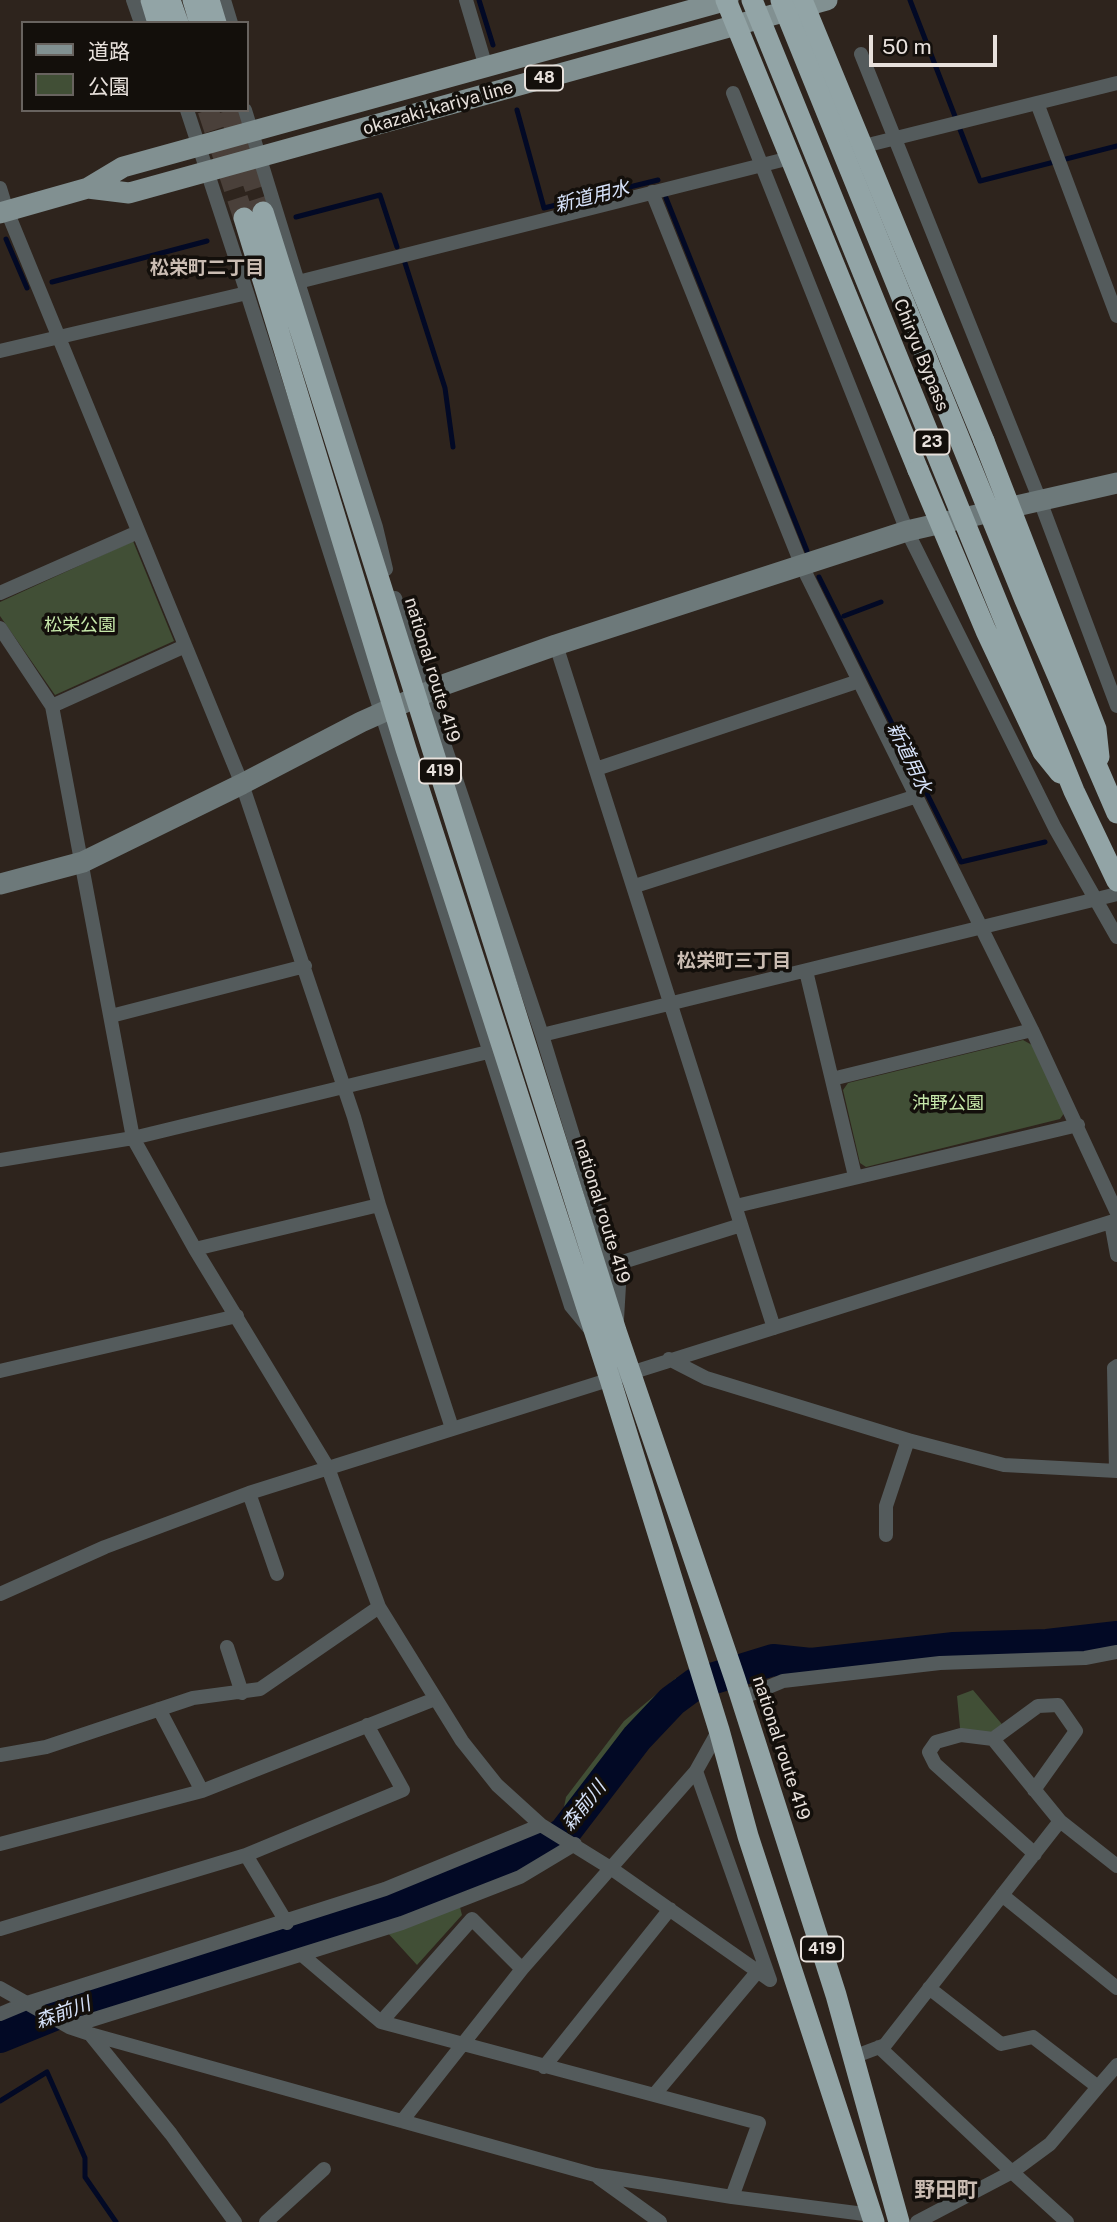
<!DOCTYPE html>
<meta charset="utf-8">
<style>
body{margin:0}
#map{position:relative;width:1117px;height:2222px;overflow:hidden;background:#2e241d;font-family:"Public Sans","Noto Sans JP",sans-serif}
canvas{display:block}
.legend{position:absolute;left:21px;top:21px;width:228px;height:91px;box-sizing:border-box;background:#130f0b;border:2px solid #68635f;margin:0;padding:9px 12px;list-style:none;font-size:21px;color:#e8e1dc}
.legend li{display:flex;align-items:center;gap:14px;height:35px}
.legend b{width:35px;border:2px solid #68635f}
.scale{position:absolute;left:869px;top:35px;width:128px;height:32px;box-sizing:border-box;border:4px solid #e8e1dc;border-top:0;padding-left:9px;font-size:21px;line-height:24px;white-space:nowrap;color:#e8e1dc;-webkit-text-stroke:5px #130f0b;paint-order:stroke}
</style>
<div id="map">
<canvas width="1117" height="2222"></canvas>
<ul class="legend">
<li><b style="height:9px;background:#819091"></b>道路</li>
<li><b style="height:19px;background:#414f36"></b>公園</li>
</ul>
<div class="scale">50 m</div>
</div>
<script>
const ctx = document.querySelector('canvas').getContext('2d');
ctx.lineJoin = 'round';
function fillPath(path, color) { ctx.fillStyle = color; ctx.fill(path, 'evenodd'); }
const shape = rows => new Path2D(rows.map(r => 'M' + r).join(''));
function trace(path, color, width, dash) { ctx.strokeStyle = color; ctx.lineWidth = width; ctx.lineCap = dash ? 'butt' : 'round'; ctx.setLineDash(dash || []); ctx.stroke(path); }
function write(font, color, halo, rows, align = 'center') {
  ctx.font = font + ' "Public Sans","Noto Sans JP",sans-serif'; ctx.lineWidth = 7; ctx.setLineDash([]); ctx.textBaseline = 'middle'; ctx.strokeStyle = halo; ctx.fillStyle = color; for (const [text, x, y, turn = 0] of rows) {
    ctx.save(); ctx.translate(x, y); ctx.rotate((+turn || 0) * Math.PI / 180); ctx.textAlign = isNaN(turn) ? turn : align; if (halo) ctx.strokeText(text, 0, 0); ctx.fillText(text, 0, 0); ctx.restore();
  }
}
const green = shape([
 [133,541,174,641,55,695,0,616,0,602],
 [1023,1040,1032,1045,1065,1112,1060,1119,866,1167,860,1163,843,1090,848,1083],
 [676,1678,674,1695,635,1737,574,1817,562,1817,566,1797,624,1721],
 [973,1690,1006,1729,961,1738,957,1696],
 [459,1903,462,1915,417,1965,386,1931]
]);
const stream = shape([
 [479,0,493,45],
 [910,0,980,181,1117,146],
 [517,110,544,208,658,180],
 [666,198,807,551],
 [296,217,380,195,397,247],
 [6,239,27,288],
 [405,263,445,388,453,447],
 [52,282,207,241],
 [819,577,961,862,1045,842],
 [844,616,881,602],
 [0,2101,47,2072,85,2158,85,2177,116,2222]
]);
const river = shape([
 [0,2037,69,2009,395,1907,542,1849,565,1832,637,1738,672,1701,695,1684,773,1660,811,1664,954,1648,1047,1645,1117,1637]
]);
const highwayTunnel = shape([
 [208,110,244,218],
 [229,110,263,212]
]);
const street = shape([
 [133,0,141,23],
 [224,0,231,23],
 [466,0,486,67],
 [861,54,1039,498,1117,706],
 [733,93,907,531,1055,828,1117,937],
 [1037,103,1117,316],
 [245,110,298,282,790,158],
 [864,146,1117,83],
 [0,188,7,211,242,784,354,1117,379,1205,452,1428],
 [652,192,802,566,1032,1030,1117,1213],
 [298,282,376,527,386,569],
 [247,293,571,1306,590,1329],
 [0,351,247,293,187,110],
 [0,593,138,532],
 [395,598,542,1035,619,1285,617,1319],
 [0,628,52,706,133,1138,195,1249,328,1468,379,1607,462,1741,497,1785,541,1825,612,1869,770,1980],
 [556,645,774,1328],
 [52,706,185,646],
 [596,769,859,681],
 [635,886,917,796],
 [806,971,855,1176],
 [111,1016,305,966],
 [542,1035,1117,894],
 [832,1079,1032,1030],
 [0,1160,133,1138,488,1052],
 [736,1206,1078,1125],
 [1111,1222,1117,1255],
 [195,1249,379,1205],
 [613,1265,741,1225],
 [669,1359,706,1378,908,1440,1004,1465,1117,1471],
 [0,1371,237,1316],
 [1116,1471,1114,1368,1117,1366],
 [249,1493,277,1574],
 [886,1535,886,1506,908,1440],
 [0,1594,105,1547,249,1493,1117,1220],
 [227,1647,242,1693],
 [749,1695,783,1681,940,1663,1085,1658,1117,1652],
 [159,1709,202,1791],
 [719,1730,696,1771,770,1980],
 [993,1739,1038,1706,1058,1705,1076,1731,1034,1790],
 [0,1755,46,1747,193,1698,260,1689,379,1607],
 [0,1844,202,1791,435,1699],
 [1035,1854,935,1764,929,1752,936,1742,961,1735,993,1739,1060,1821,1117,1866],
 [246,1855,287,1923],
 [1002,1895,1117,1988],
 [0,1929,246,1855,403,1790,367,1725],
 [302,1955,381,2022,759,2123,732,2197],
 [0,1988,69,2027,90,2034,595,2175,732,2197,872,2215],
 [929,1988,1001,2044,1033,2037,1098,2087,1117,2065],
 [0,2014,24,2004,385,1889,541,1825],
 [381,2022,472,1919,522,1969],
 [69,2027,402,1923,520,1877,575,1844],
 [90,2034,171,2134,235,2222],
 [879,2047,1012,2172,1050,2144,1098,2087],
 [853,2057,885,2045,1060,1821],
 [544,2067,670,1909],
 [654,2095,758,1971],
 [402,2121,522,1969,696,1771],
 [599,2178,660,2222],
 [266,2222,324,2169],
 [917,2222,1012,2172,1067,2222]
]);
const secondary = shape([
 [0,884,83,862,242,784,361,722,446,684,556,645,907,531,1117,483]
]);
const primary = shape([
 [88,188,129,193,827,0],
 [0,213,88,188,123,167,728,0]
]);
const highway = shape([
 [151,0,158,23],
 [170,0,178,23],
 [193,0,200,23],
 [209,0,216,23],
 [726,0,918,470],
 [802,0,984,441],
 [263,212,616,1331,735,1679,836,1995,899,2222],
 [244,218,406,749,610,1379,719,1730,748,1836,874,2222]
]);
const highwayBridge = shape([
 [752,0,1074,791,1117,881],
 [781,0,1025,600,1117,813],
 [984,441,1096,729,1099,757],
 [918,470,986,631,1043,752,1060,773]
]);
const shields = [
 [544,78,38],
 [932,442,35],
 [440,771,42],
 [822,1949,42]
];
const shieldNames = [
 ["48",544,78],
 ["23",932,442],
 ["419",440,771],
 ["419",822,1949]
];
const streetNames = [
 ["okazaki-kariya line",438,108,-16],
 ["Chiryu Bypass",921,355,68],
 ["national route 419",432,670,73],
 ["national route 419",602,1211,73],
 ["national route 419",781,1748,72]
];
const parkNames = [
 ["松栄公園",80,625],
 ["沖野公園",948,1103]
];
const waterNames = [
 ["新道用水",592,197,-14],
 ["新道用水",909,758,64],
 ["森前川",584,1806,-51],
 ["森前川",63,2013,-20]
];
const neighbourhoodNames = [
 ["松栄町二丁目",207,268],
 ["松栄町三丁目",734,961]
];
const quarterNames = [
 ["野田町",946,2191]
];
fillPath(green, '#414f36');
trace(stream, '#020925', 5);
trace(river, '#020925', 32);
trace(highwayTunnel, '#4a403a', 21, [21, 10]);
trace(street, '#545b5c', 14);
trace(secondary, '#6d797a', 21);
trace(primary, '#819091', 21);
trace(highway, '#92a4a6', 21);
trace(highwayBridge, '#92a4a6', 21);
for (const [x, y, w] of shields) { const box = new Path2D(); box.roundRect(x - w / 2, y - 12.5, w, 25, 5); ctx.fillStyle = '#130f0b'; ctx.fill(box); trace(box, '#e8e1dc', 2); }
write('bold 16px', '#e8e1dc', null, shieldNames);
write('18px', '#e8e1dc', '#130f0b', streetNames);
write('18px', '#c7e9ab', '#130f0b', parkNames);
write('italic 19px', '#d6e2fa', '#130f0b', waterNames);
write('bold 19px', '#cabcb2', '#130f0b', neighbourhoodNames);
write('bold 21px', '#cabcb2', '#130f0b', quarterNames);
</script>
